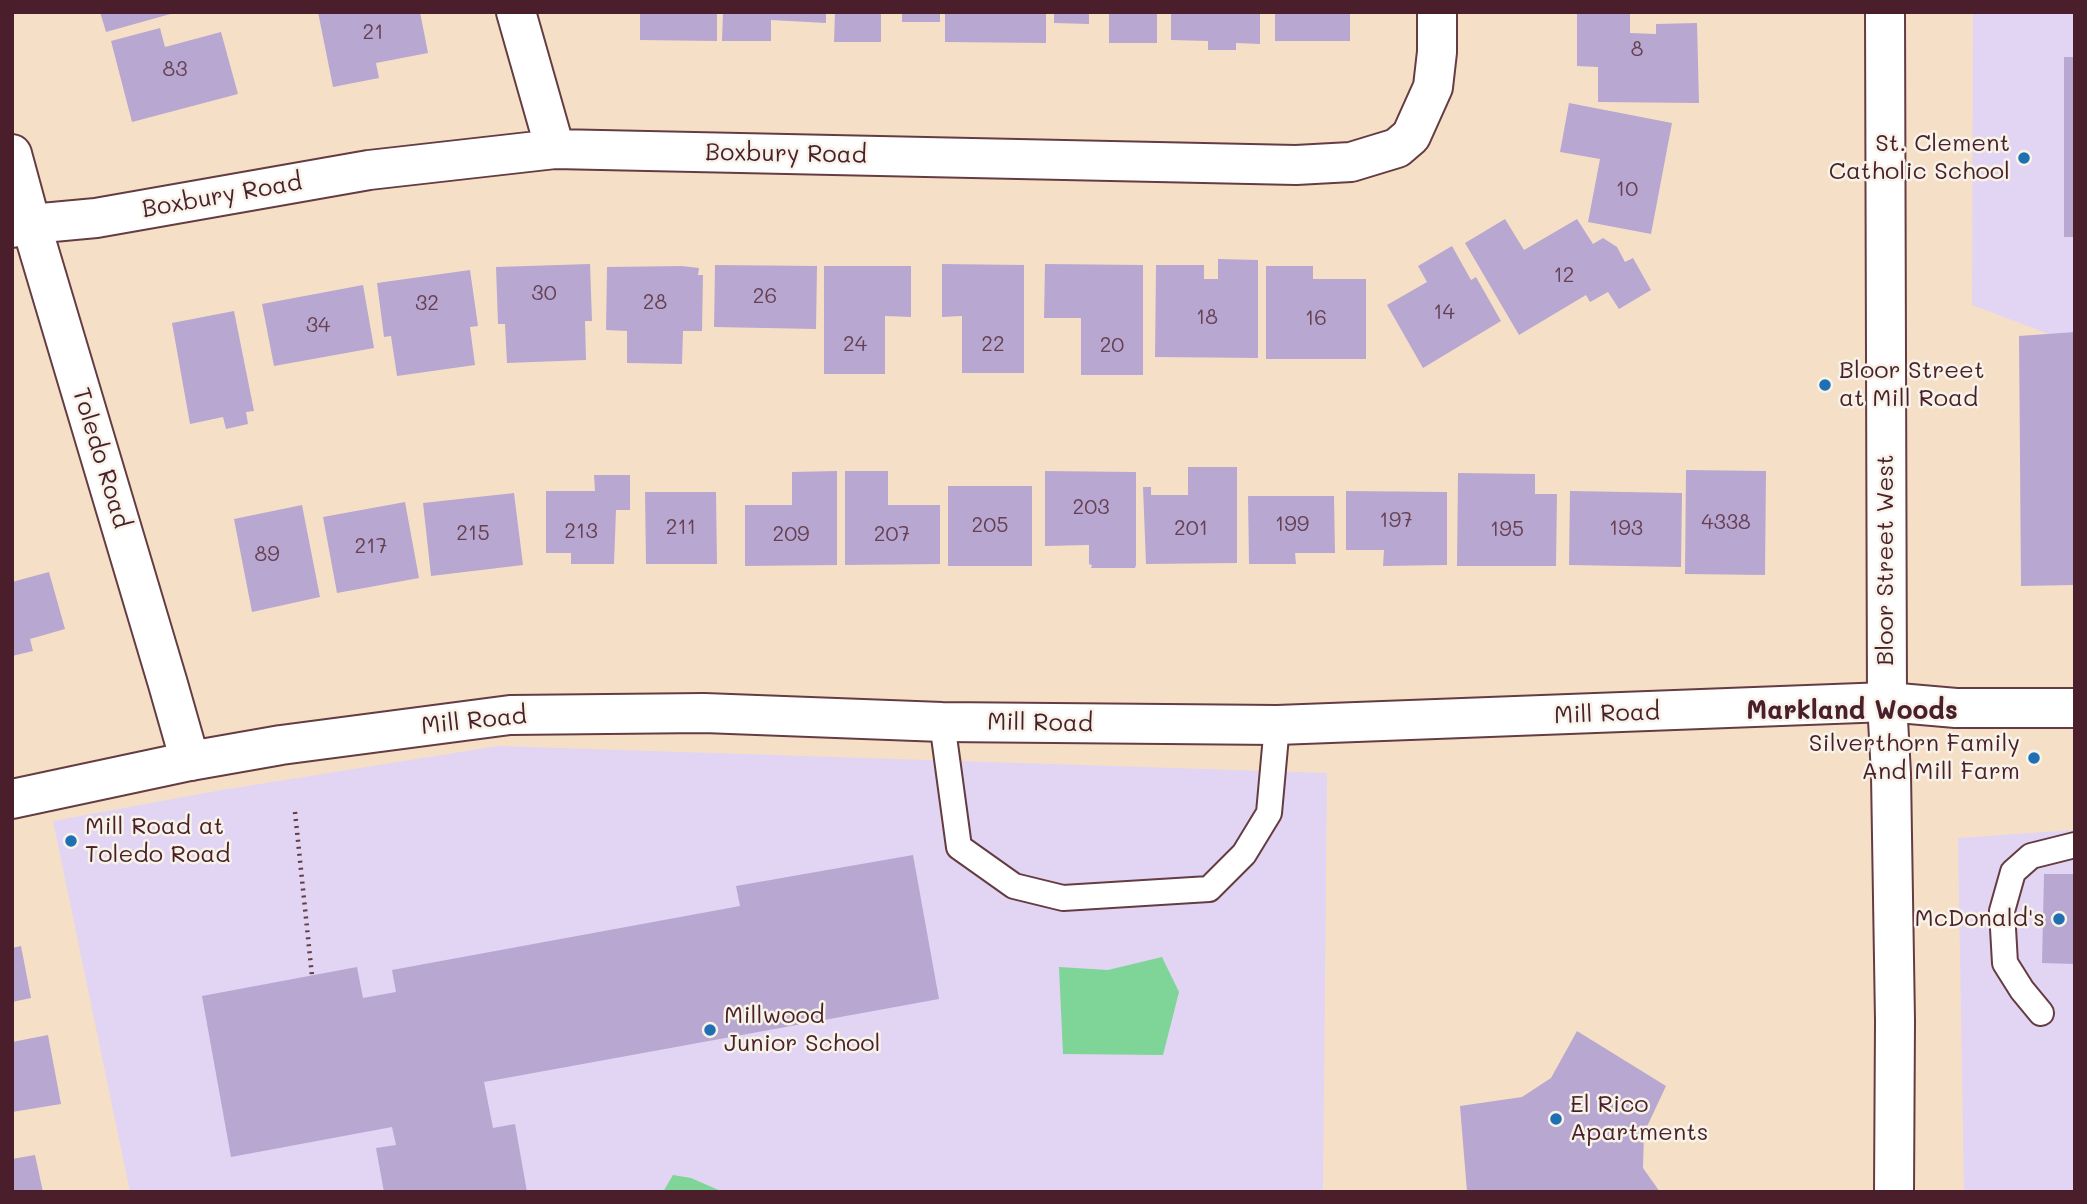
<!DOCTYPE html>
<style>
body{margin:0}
#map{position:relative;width:2087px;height:1204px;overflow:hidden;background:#f5e0c7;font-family:Mali,sans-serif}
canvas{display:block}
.frame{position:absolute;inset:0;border:14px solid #4a1f2b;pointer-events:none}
</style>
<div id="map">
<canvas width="2087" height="1204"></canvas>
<div class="frame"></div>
</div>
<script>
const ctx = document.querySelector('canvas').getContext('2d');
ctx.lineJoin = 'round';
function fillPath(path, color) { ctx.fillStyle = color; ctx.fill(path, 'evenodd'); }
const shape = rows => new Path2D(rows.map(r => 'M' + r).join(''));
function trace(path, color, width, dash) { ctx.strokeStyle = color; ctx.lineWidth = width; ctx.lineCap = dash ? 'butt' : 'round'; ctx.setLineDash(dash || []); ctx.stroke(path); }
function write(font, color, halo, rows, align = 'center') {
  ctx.font = font + ' Mali,sans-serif'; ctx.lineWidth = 5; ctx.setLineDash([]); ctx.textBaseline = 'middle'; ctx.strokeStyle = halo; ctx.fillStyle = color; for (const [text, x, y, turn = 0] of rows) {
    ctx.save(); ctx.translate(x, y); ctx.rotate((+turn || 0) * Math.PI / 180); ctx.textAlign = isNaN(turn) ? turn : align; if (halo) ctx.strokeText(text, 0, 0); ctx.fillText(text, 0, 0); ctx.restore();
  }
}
const built = shape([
 [1973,12,2075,12,2075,344,1972,305],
 [498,746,1327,773,1323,1192,130,1192,53,821,222,790],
 [2075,830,2075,1192,1964,1192,1958,838]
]);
const green = shape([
 [1162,957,1179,992,1163,1055,1063,1054,1059,967,1108,970],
 [673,1175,691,1178,723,1192,663,1192]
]);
const building = shape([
 [100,12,174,12,174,13,106,32],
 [318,12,420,12,428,53,376,63,379,78,333,87],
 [640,12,717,12,717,41,640,40],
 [723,12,826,12,826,23,771,20,771,41,722,41],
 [835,12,881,12,881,42,834,42],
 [902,12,940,12,940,22,902,22],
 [945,12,1046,12,1046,43,945,42],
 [1054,12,1089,12,1089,24,1054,23],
 [1109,12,1157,12,1157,43,1109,43],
 [1171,12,1260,12,1260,44,1236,43,1236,50,1208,50,1208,41,1171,40],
 [1275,12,1350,12,1350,41,1275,41],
 [1577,12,1630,12,1630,33,1656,34,1656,24,1697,23,1699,103,1598,102,1598,67,1577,66],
 [160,28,165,47,221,32,238,94,132,122,111,41],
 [2064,57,2075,57,2075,237,2064,237],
 [1569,103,1672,123,1651,234,1588,222,1600,159,1560,152],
 [1505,219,1524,250,1577,219,1593,244,1603,238,1617,247,1625,262,1633,258,1651,290,1619,309,1608,292,1590,302,1586,295,1519,335,1465,243],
 [1452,246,1471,280,1476,277,1501,321,1423,368,1387,305,1427,282,1418,266],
 [1218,259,1258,260,1258,358,1155,357,1156,265,1204,265,1204,279,1218,279],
 [590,264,592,321,585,321,586,360,507,363,505,324,498,324,496,267],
 [942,264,1024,265,1024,373,962,373,962,316,942,317],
 [1045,264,1143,265,1143,375,1081,375,1081,318,1044,318],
 [715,265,817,266,816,329,714,327],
 [682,266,699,268,698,275,703,275,702,331,683,331,682,364,627,363,627,331,606,330,607,267],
 [824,266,911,266,911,317,885,316,885,374,824,374],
 [1266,266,1313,266,1313,279,1366,279,1366,359,1266,359],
 [470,270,478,326,470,327,475,365,397,376,391,336,384,337,377,283],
 [363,285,374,348,274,366,262,304],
 [234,311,254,411,246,412,248,424,226,429,223,417,190,424,172,323],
 [2075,332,2074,585,2021,586,2019,336],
 [1188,467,1237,467,1237,563,1146,564,1143,487,1151,487,1151,495,1188,495],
 [1686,470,1766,471,1765,575,1685,574],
 [837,471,837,565,745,566,745,505,792,505,792,472],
 [845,471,888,471,888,505,940,505,940,564,845,565],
 [1045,471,1136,472,1136,565,1135,568,1091,568,1092,565,1089,564,1089,545,1045,546],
 [1458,473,1535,474,1535,494,1557,494,1556,566,1457,566],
 [594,475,630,475,630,510,616,510,614,564,571,564,571,553,546,553,546,491,595,491],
 [948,486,1032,486,1032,566,948,566],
 [1346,491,1447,492,1447,565,1383,566,1384,550,1346,550],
 [1570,491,1682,493,1681,567,1569,565],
 [645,492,716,492,717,564,646,564],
 [514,493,523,565,431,576,423,503],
 [1248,496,1334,496,1335,553,1295,553,1296,564,1249,564],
 [405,502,419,578,337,593,323,517],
 [302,505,320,597,252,612,234,519],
 [49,572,65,629,30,639,33,651,12,656,12,582],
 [913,855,939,999,484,1082,493,1128,515,1124,527,1192,384,1192,376,1148,396,1145,392,1127,231,1157,202,996,357,967,363,998,396,992,392,970,740,906,736,886],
 [2044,874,2075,874,2075,964,2042,963],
 [21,946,31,998,12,1002,12,948],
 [1577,1031,1666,1086,1644,1133,1643,1168,1660,1192,1467,1192,1460,1106,1522,1097,1551,1078],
 [48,1035,61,1104,12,1112,12,1042],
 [35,1155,43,1192,12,1192,12,1159]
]);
const path = shape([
 [295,812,312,976]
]);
const service = shape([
 [942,722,959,847,1014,886,1063,898,1209,889,1244,854,1269,813,1277,725],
 [2041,1013,2022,990,2005,963,2002,911,2013,872,2031,856,2075,845]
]);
const minor = shape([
 [516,12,555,149],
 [12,154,31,224,168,684,190,761],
 [12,228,31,224,96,218,369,170,555,149,1296,165,1351,162,1397,148,1411,136,1433,87,1437,52,1437,12],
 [1887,702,1956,708,2075,708]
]);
const tertiary = shape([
 [12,799,190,761,281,745,510,715,704,713,942,722,1277,725,1887,702]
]);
const secondary = shape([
 [1885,12,1887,702,1891,774,1895,1021,1894,1192]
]);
const markers = [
 [2024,158,7,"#1f6fb2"],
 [1825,385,7,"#1f6fb2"],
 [2034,758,7,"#1f6fb2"],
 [71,841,7,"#1f6fb2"],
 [2059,919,7,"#1f6fb2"],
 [710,1030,7,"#1f6fb2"],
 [1556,1119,7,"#1f6fb2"]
];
const numberNames = [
 ["21",373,33],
 ["8",1637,50],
 ["83",175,70],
 ["10",1627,190],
 ["12",1564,276],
 ["30",544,294],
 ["26",765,297],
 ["28",655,303],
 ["32",427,304],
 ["14",1444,313],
 ["18",1207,318],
 ["16",1316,319],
 ["34",318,326],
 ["24",855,345],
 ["22",993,345],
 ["20",1112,346],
 ["203",1091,508],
 ["197",1396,521],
 ["4338",1726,523],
 ["199",1292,525],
 ["205",990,526],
 ["211",681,528],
 ["201",1191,529],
 ["193",1626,529],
 ["195",1507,530],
 ["213",581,532],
 ["215",473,534],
 ["209",791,535],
 ["207",892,535],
 ["217",371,547],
 ["89",267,555]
];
const poiNames = [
 ["St. Clement",2010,144,"right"],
 ["Catholic School",2010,172,"right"],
 ["Bloor Street",1839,371],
 ["at Mill Road",1839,399],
 ["Silverthorn Family",2020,744,"right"],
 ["And Mill Farm",2020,772,"right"],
 ["Mill Road at",85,827],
 ["Toledo Road",85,855],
 ["McDonald's",2045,919,"right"],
 ["Millwood",724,1016],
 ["Junior School",724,1044],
 ["El Rico",1570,1105],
 ["Apartments",1570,1133]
];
const streetNames = [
 ["Boxbury Road",786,154,1],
 ["Boxbury Road",222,196,-10],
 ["Toledo Road",101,458,73],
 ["Bloor Street West",1886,560,-90],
 ["Mill Road",1607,714,-2],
 ["Mill Road",474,721,-6],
 ["Mill Road",1040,723,1]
];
const neighbourhoodNames = [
 ["Markland Woods",1852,711]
];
fillPath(built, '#e2d4f3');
fillPath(green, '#7fd497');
fillPath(building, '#b8a7d0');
trace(service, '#643c42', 28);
trace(minor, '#643c42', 42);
trace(tertiary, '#643c42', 42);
trace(secondary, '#643c42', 42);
trace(path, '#643c42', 4.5, [2, 5]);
trace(service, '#fff', 24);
trace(minor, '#fff', 38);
trace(tertiary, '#fff', 38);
trace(secondary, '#fff', 38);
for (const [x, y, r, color] of markers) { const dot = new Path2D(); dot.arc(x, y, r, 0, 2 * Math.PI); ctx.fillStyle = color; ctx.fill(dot); trace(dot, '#f7f3e8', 2.5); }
write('21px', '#664154', null, numberNames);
write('24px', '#4a1f2b', '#f7f3e8', poiNames, 'left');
write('24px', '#4a1f2b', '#f7f3e8', streetNames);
write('bold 26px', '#4a1f2b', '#f7f3e8', neighbourhoodNames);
</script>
